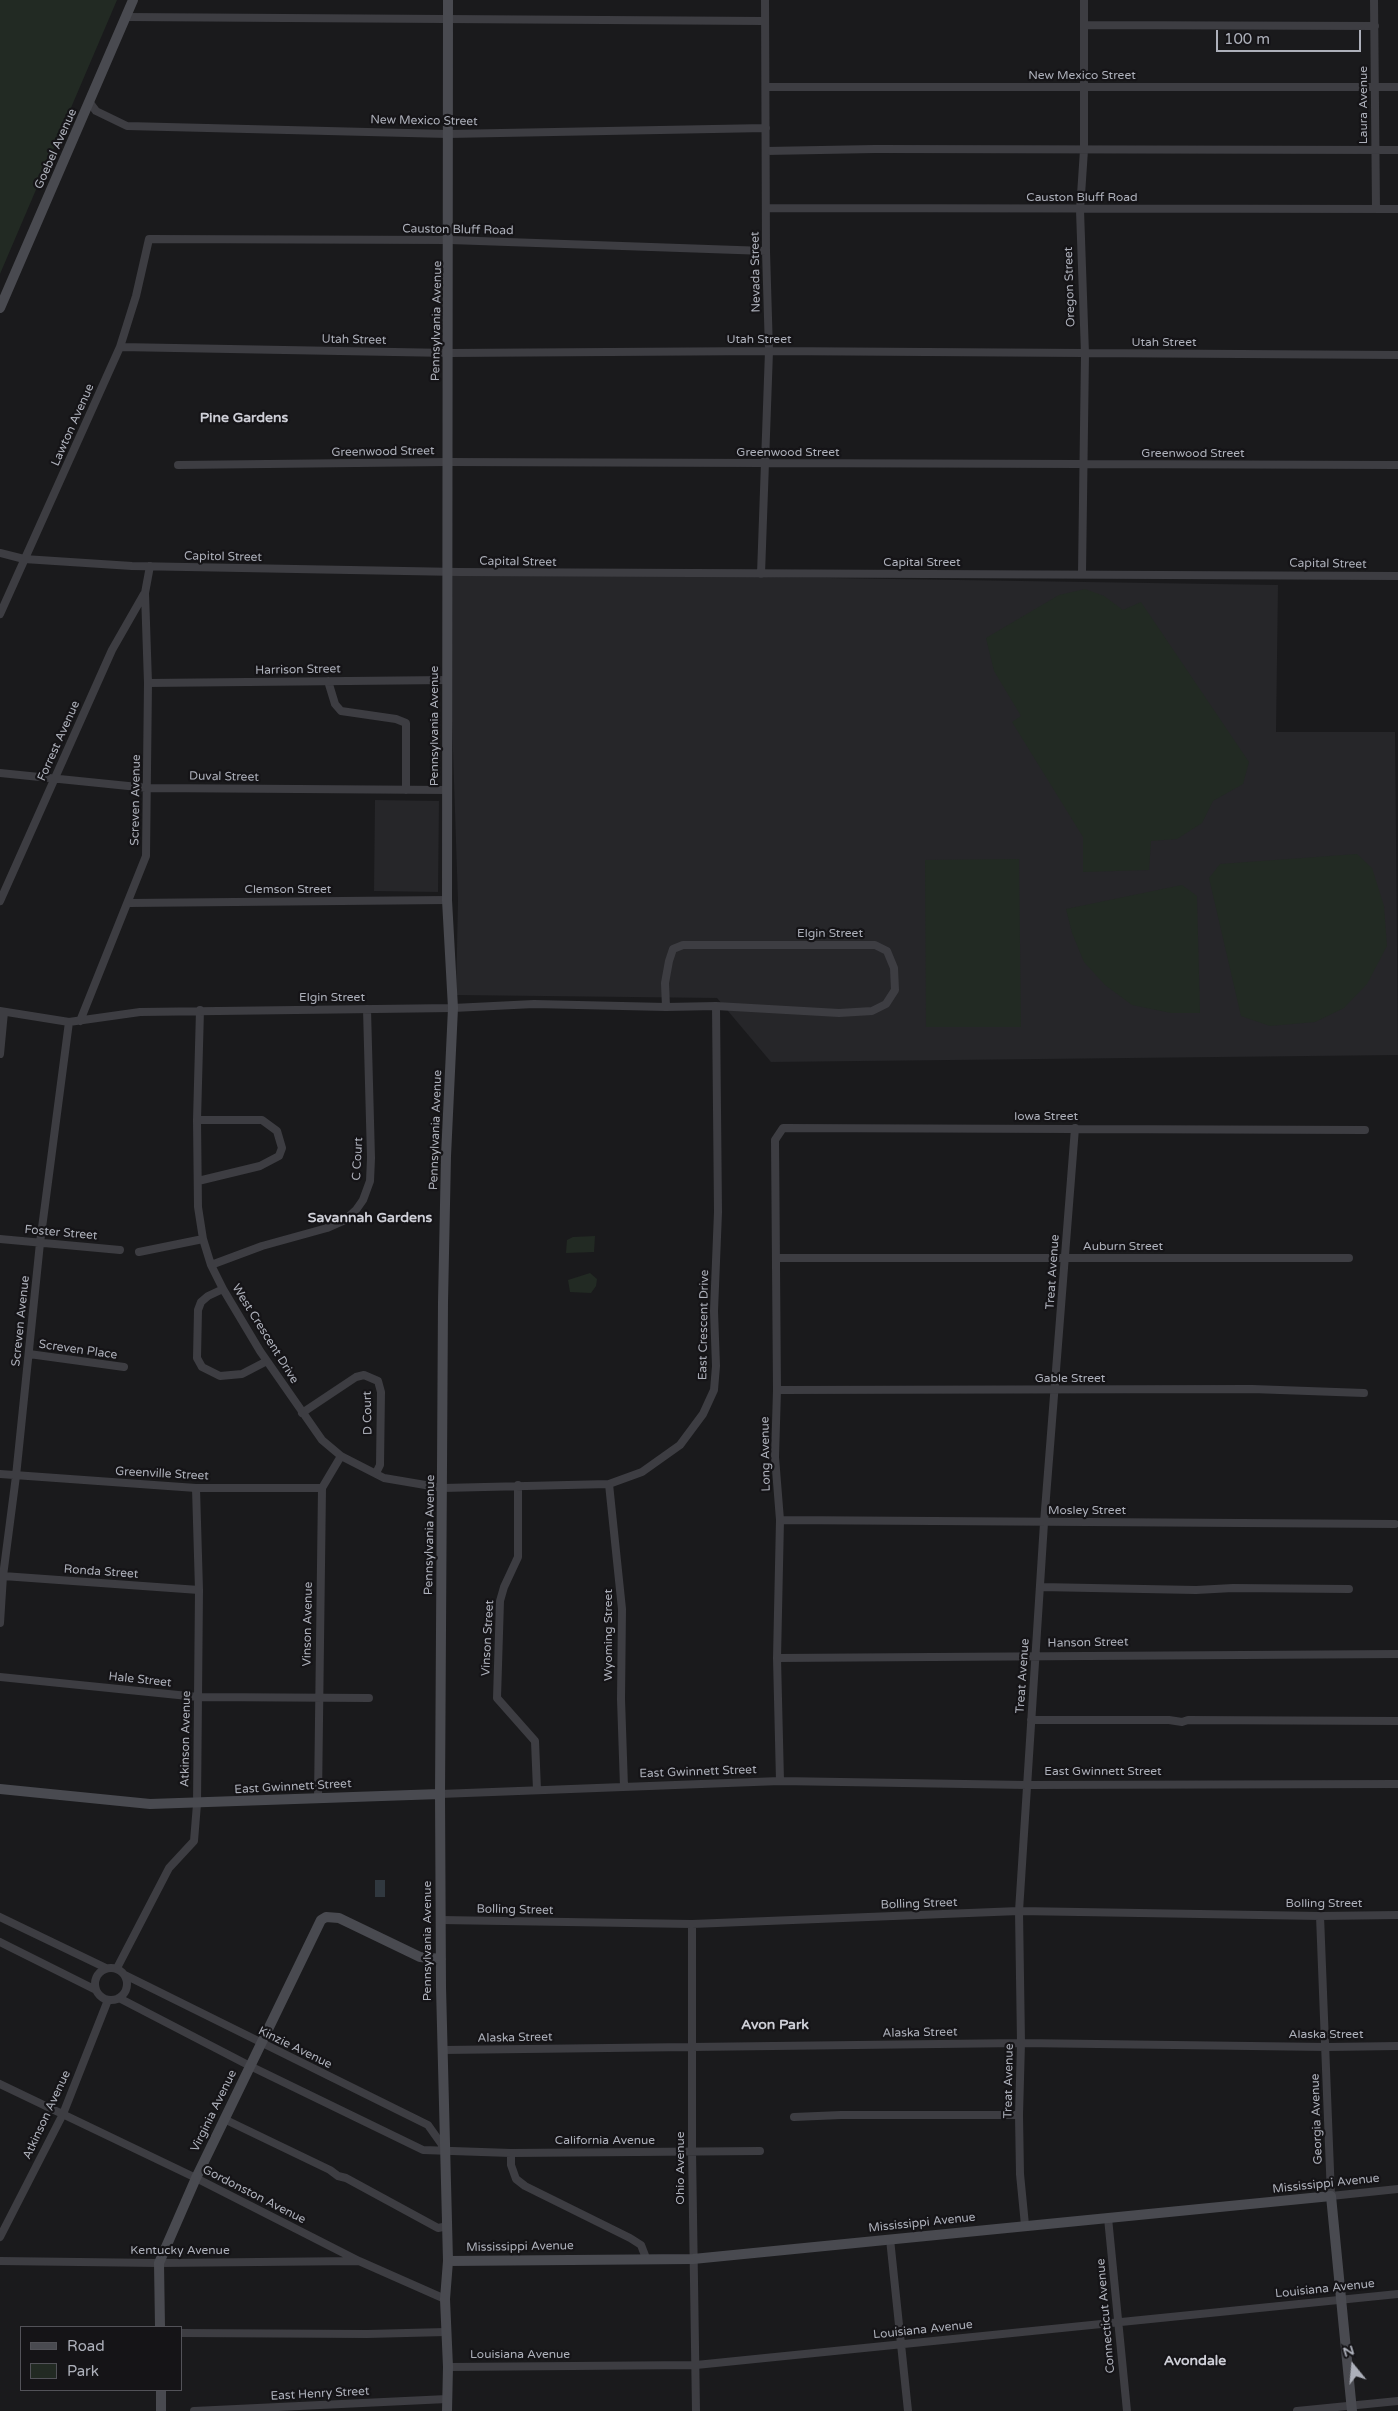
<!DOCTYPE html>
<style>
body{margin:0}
#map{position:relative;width:1398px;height:2411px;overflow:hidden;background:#1a1a1c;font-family:"Varela Round",sans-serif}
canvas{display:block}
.legend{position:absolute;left:20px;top:2326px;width:162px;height:65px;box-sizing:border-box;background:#151417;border:1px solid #525258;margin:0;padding:6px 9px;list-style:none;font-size:15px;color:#adb0ba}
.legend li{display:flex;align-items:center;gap:10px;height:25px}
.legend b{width:25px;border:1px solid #525258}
.north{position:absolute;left:1328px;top:2341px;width:50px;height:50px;-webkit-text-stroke:4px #151417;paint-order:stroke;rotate:343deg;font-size:14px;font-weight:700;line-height:20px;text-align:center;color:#adb0ba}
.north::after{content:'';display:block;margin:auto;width:18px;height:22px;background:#adb0ba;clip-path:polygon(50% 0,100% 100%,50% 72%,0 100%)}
.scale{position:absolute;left:1216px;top:30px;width:145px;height:22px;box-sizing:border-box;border:2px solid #adb0ba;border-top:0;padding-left:6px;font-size:15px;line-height:18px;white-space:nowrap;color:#adb0ba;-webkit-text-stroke:4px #151417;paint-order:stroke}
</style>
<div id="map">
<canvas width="1398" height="2411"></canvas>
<ul class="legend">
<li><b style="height:6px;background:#494a50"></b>Road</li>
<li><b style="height:14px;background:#222a23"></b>Park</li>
</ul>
<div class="north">N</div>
<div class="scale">100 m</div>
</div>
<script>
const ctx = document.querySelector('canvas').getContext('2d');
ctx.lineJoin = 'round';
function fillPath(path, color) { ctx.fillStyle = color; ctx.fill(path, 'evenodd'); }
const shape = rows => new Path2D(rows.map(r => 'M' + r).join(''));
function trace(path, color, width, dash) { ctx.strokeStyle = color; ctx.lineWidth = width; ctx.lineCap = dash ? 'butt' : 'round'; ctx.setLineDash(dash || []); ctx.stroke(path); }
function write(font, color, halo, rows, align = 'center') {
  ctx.font = font + ' "Varela Round",sans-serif'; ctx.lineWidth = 4.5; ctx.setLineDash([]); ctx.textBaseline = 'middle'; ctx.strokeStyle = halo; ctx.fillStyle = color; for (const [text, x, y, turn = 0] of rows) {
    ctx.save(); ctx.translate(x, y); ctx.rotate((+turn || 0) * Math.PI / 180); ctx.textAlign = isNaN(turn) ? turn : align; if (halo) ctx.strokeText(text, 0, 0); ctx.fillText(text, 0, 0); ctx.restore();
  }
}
const built = shape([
 [447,572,1278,585,1276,732,1395,732,1398,1055,771,1062,717,998,456,995,458,901],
 [375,800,439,801,438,892,374,891]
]);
const green = shape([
 [0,0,117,0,0,274],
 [1085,589,1104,596,1123,610,1141,602,1249,762,1243,784,1213,801,1202,823,1177,839,1151,841,1149,870,1083,872,1083,837,1012,722,1021,716,994,671,986,638,1059,595],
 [1357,854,1372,868,1384,906,1387,946,1367,984,1344,1008,1315,1022,1270,1026,1241,1016,1209,878,1220,864],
 [1019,859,1021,1027,926,1027,925,860],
 [1182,885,1197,896,1200,1013,1171,1013,1132,1005,1105,985,1084,962,1072,933,1066,909],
 [595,1236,594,1252,566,1253,567,1240,573,1237],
 [590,1273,597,1279,596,1286,591,1293,570,1292,568,1280]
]);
const water = shape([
 [375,1880,385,1880,385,1897,375,1897]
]);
const street = shape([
 [1374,0,1376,209],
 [126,17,764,21],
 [1084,25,1375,26],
 [766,87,1398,87],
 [90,103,96,111,127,126,448,134,766,128],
 [766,151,875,149,1398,150],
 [767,208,1398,209],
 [120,347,449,353,769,351,1398,355],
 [178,465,446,462,1398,465],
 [0,553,24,559,132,566,459,572,1398,576],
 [1082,573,1085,354,1080,210,1084,150,1084,0],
 [761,574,769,351,766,251,765,0],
 [0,614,120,347,136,296,149,239,450,240,766,251],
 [328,681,335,704,341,711,396,719,406,723,406,790],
 [148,683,448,680],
 [0,773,148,788,448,790],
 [0,901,112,650,144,594],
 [129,903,447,900],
 [200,1010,197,1120,198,1207,203,1239,211,1265,223,1289,260,1351,322,1440,341,1456,384,1478,443,1488,609,1484,642,1472,680,1445,703,1414,714,1390,716,1366,714,1311,718,1212,716,1006],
 [0,1011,69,1022,140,1012,453,1008,534,1004,666,1007,716,1006,839,1013,872,1011,886,1004,895,990,894,968,887,951,875,945,683,945,673,949,669,961,665,983,666,1007],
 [80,1021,146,856,148,683,145,593,150,566],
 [0,1054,4,1012],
 [197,1120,262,1120,277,1131,282,1148,279,1156,260,1166,198,1181],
 [0,1239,120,1250],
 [139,1252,203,1239],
 [777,1258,1349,1258],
 [211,1265,262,1246,327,1228,345,1220,356,1210,363,1200,370,1181,371,1158,367,1009],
 [223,1289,208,1296,201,1302,198,1310,197,1358,202,1367,220,1376,242,1374,267,1361],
 [29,1354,124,1367],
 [777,1390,1252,1389,1364,1393],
 [302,1413,356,1377,364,1375,378,1381,381,1392,380,1465,376,1473],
 [0,1474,196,1488,322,1488],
 [609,1484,622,1609,621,1699,624,1787],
 [518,1485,518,1557,504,1587,500,1601,497,1698,535,1741,537,1790],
 [780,1520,1395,1524],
 [3,1576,199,1590],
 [1040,1587,1196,1590,1233,1588,1349,1589],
 [0,1623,3,1576,16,1476,40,1243,69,1022],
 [777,1658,1398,1654],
 [0,1677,198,1697,369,1698],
 [1031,1720,1169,1720,1182,1722,1188,1720,1398,1721],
 [780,1781,777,1658,780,1520,775,1457,777,1390,775,1140,783,1128,1365,1130],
 [440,1794,780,1781,1027,1785,1398,1784],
 [318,1798,322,1488,341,1456],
 [1320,1916,1331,2196,1398,2189],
 [0,1917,106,1968],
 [441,1920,692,1924,1019,1911,1320,1916,1398,1915],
 [692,1924,692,2151,696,2411],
 [0,1942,96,1990],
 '95 1984a16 16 0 1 1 32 0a16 16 0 1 1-32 0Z',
 [117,1968,169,1868,194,1841,197,1804,199,1590,196,1488],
 [125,1975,428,2125,445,2149],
 [119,1998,250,2066,423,2150,511,2153,760,2151],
 [443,2050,1021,2043,1327,2047,1398,2046],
 [0,2084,196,2178,359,2261,445,2299],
 [794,2117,841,2115,1019,2115],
 [224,2119,330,2170,338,2176,346,2178,438,2228,448,2226],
 [511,2153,511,2165,516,2179,525,2186,630,2238,641,2245,646,2258],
 [1108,2218,1127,2411],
 [1025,2225,1020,2174,1019,2115,1021,2043,1019,1911,1044,1523,1075,1128],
 [0,2237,63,2114,108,2000],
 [890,2239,908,2411],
 [0,2261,159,2263,358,2261],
 [181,2333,367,2334,446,2332],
 [448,2367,696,2365,1398,2294],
 [194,2411,447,2399],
 [1297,2411,1398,2401]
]);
const secondary = shape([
 [0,308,133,0],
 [0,1789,150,1804,440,1794],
 [448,2261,693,2259,1331,2196,1352,2411],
 [160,2327,159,2263,196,2178,321,1920,326,1917,339,1918,420,1957,441,1959],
 [161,2390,161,2411],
 [447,2411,448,2367,445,2299,448,2261,441,1987,440,1794,443,1302,446,1156,453,1008,447,900,448,0]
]);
const streetNames = [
 ["New Mexico Street",1082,76],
 ["Laura Avenue",1364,105,-90],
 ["New Mexico Street",424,121,1],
 ["Goebel Avenue",56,149,-66],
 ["Causton Bluff Road",1082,198],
 ["Causton Bluff Road",458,230,1],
 ["Nevada Street",756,272,-91],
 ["Oregon Street",1070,287,-92],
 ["Pennsylvania Avenue",437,321,-89],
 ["Utah Street",354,340,1],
 ["Utah Street",759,340],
 ["Utah Street",1164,343],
 ["Lawton Avenue",73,425,-66],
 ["Greenwood Street",383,452,-1],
 ["Greenwood Street",788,453],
 ["Greenwood Street",1193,454],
 ["Capitol Street",223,557,1],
 ["Capital Street",518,562,1],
 ["Capital Street",922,563],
 ["Capital Street",1328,564,1],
 ["Harrison Street",298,670,-1],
 ["Pennsylvania Avenue",435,726,-90],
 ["Forrest Avenue",59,741,-66],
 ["Duval Street",224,777,1],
 ["Screven Avenue",136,800,-89],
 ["Clemson Street",288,890],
 ["Elgin Street",830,934],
 ["Elgin Street",332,998],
 ["Iowa Street",1046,1117],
 ["Pennsylvania Avenue",436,1130,-88],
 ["C Court",358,1159,-87],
 ["Foster Street",61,1233,5],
 ["Auburn Street",1123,1247],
 ["Treat Avenue",1053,1272,-86],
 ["Screven Avenue",21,1321,-84],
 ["East Crescent Drive",704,1325,-89],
 ["West Crescent Drive",265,1334,58],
 ["Screven Place",78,1350,8],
 ["Gable Street",1070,1379],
 ["D Court",368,1413,-91],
 ["Long Avenue",766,1454,-91],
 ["Greenville Street",162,1474,3],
 ["Mosley Street",1087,1511],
 ["Pennsylvania Avenue",430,1535,-89],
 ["Ronda Street",101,1572,4],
 ["Vinson Avenue",308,1624,-89],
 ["Wyoming Street",609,1635,-90],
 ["Vinson Street",488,1638,-87],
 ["Hanson Street",1088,1643,-1],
 ["Treat Avenue",1023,1676,-86],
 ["Hale Street",140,1680,6],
 ["Atkinson Avenue",186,1739,-89],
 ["East Gwinnett Street",698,1772,-2],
 ["East Gwinnett Street",1103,1772],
 ["East Gwinnett Street",293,1787,-3],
 ["Bolling Street",919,1904,-2],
 ["Bolling Street",1324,1904],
 ["Bolling Street",515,1910,1],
 ["Pennsylvania Avenue",428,1941,-90],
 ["Alaska Street",920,2033,-1],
 ["Alaska Street",1326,2035],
 ["Alaska Street",515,2038,-1],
 ["Kinzie Avenue",295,2048,26],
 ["Treat Avenue",1009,2081,-89],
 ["Virginia Avenue",214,2111,-64],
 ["Atkinson Avenue",47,2115,-65],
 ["Georgia Avenue",1317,2119,-92],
 ["California Avenue",605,2141],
 ["Ohio Avenue",681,2168,-90],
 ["Mississippi Avenue",1326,2184,-6],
 ["Gordonston Avenue",254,2195,27],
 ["Mississippi Avenue",922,2223,-6],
 ["Mississippi Avenue",520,2247,-1],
 ["Kentucky Avenue",180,2251],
 ["Louisiana Avenue",1325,2289,-6],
 ["Connecticut Avenue",1106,2316,-95],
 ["Louisiana Avenue",923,2330,-6],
 ["Louisiana Avenue",520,2355],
 ["East Henry Street",320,2394,-3]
];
const neighbourhoodNames = [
 ["Pine Gardens",244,418],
 ["Savannah Gardens",370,1218],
 ["Avon Park",775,2025],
 ["Avondale",1195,2361]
];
fillPath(built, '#262629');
fillPath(green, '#222a23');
fillPath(water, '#30383f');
trace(street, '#3d3d42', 8);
trace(secondary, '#494a50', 10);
write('12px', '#adb0ba', '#151417', streetNames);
write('bold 14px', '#cecfd7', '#151417', neighbourhoodNames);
</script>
